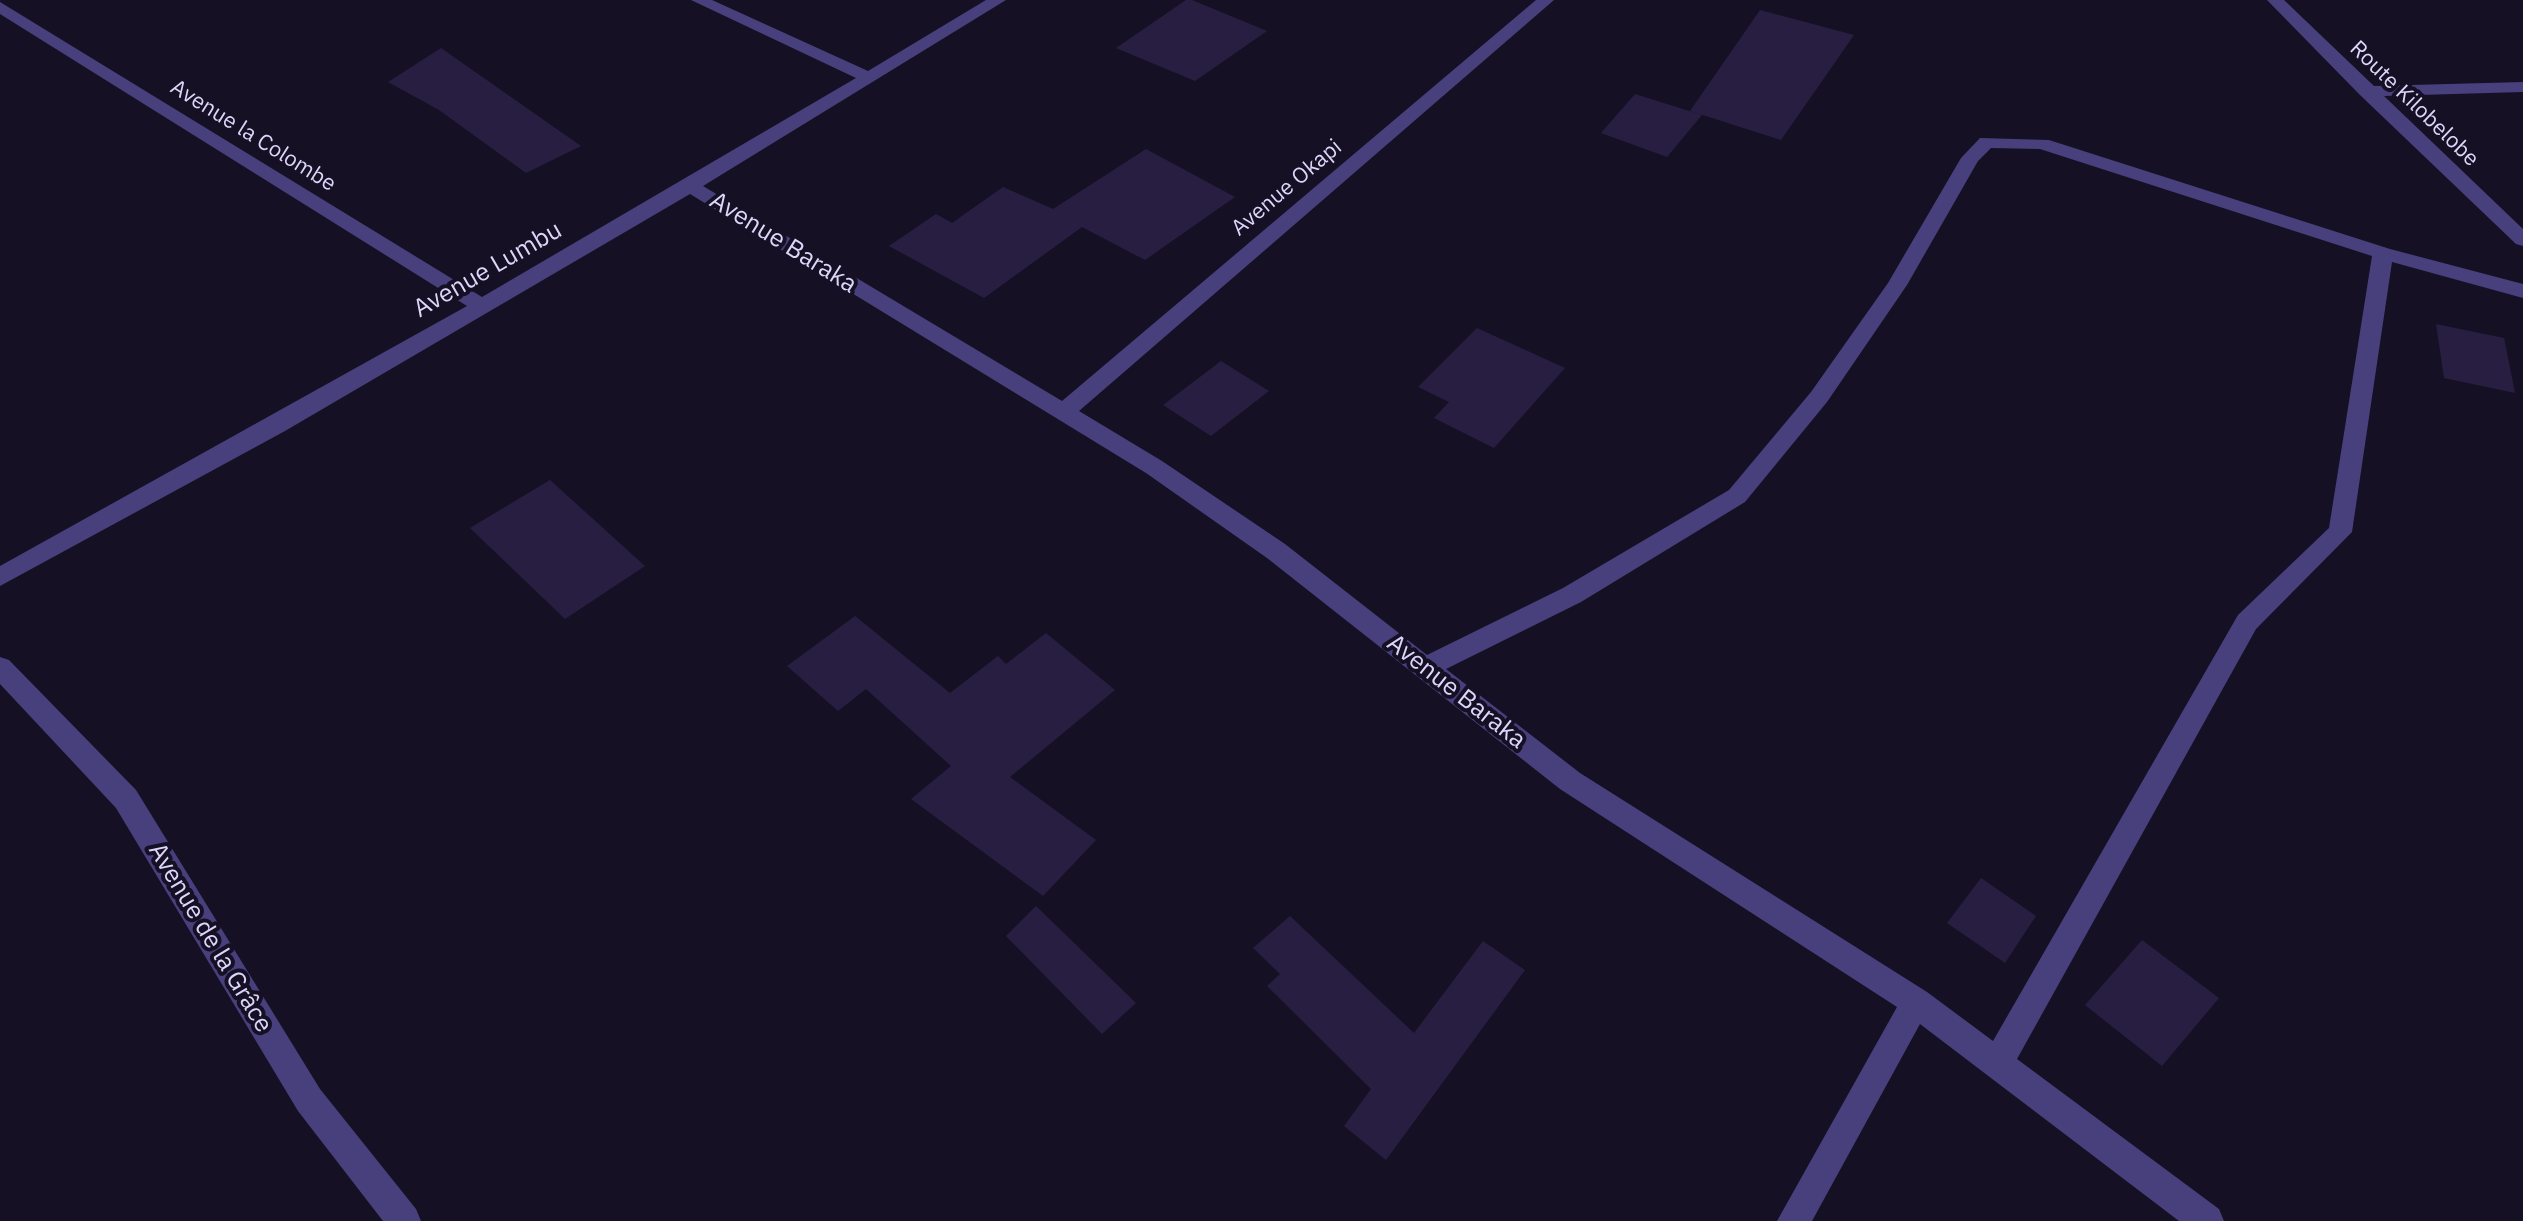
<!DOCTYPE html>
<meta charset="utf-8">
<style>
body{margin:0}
canvas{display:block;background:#151023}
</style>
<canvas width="2523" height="1221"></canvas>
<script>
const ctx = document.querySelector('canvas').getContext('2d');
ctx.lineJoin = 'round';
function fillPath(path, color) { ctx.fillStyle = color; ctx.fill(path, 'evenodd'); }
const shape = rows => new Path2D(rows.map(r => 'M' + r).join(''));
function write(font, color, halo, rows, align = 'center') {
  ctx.font = font + ' "IBM Plex Sans",sans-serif'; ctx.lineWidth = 8; ctx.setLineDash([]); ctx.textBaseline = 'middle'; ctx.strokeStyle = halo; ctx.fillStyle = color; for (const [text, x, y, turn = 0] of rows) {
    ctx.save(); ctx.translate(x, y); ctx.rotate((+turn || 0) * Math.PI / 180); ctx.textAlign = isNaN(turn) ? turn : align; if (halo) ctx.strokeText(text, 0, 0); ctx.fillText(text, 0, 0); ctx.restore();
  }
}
const building = shape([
 [1186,0,1192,0,1267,31,1195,81,1116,48],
 [1760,10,1854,35,1781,140,1690,111],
 [441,48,581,146,526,173,439,110,388,82],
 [1635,94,1702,115,1667,157,1601,133],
 [1146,149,1235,197,1145,260,1082,227,984,298,889,246,936,214,952,223,1003,187,1053,209],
 [2436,324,2504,338,2515,393,2444,378],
 [1477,328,1565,368,1494,448,1434,418,1449,402,1418,387],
 [1221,361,1269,391,1211,436,1163,405],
 [550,480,645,566,565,619,470,528],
 [855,616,950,693,998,656,1006,664,1046,633,1115,690,1010,777,1096,840,1043,896,911,799,951,766,866,689,838,711,787,666],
 [1981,878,2036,916,2005,963,1947,923],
 [1036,906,1136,1003,1102,1034,1006,936],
 [1290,916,1414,1033,1483,941,1525,970,1386,1160,1344,1126,1371,1089,1267,986,1280,974,1253,948],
 [2142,940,2219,998,2162,1066,2085,1005]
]);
const minor = shape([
 [691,0,712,0,868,71,986,0,1006,0,703,186,1062,401,1536,0,1554,0,1079,411,1162,461,1285,544,1427,655,1563,588,1729,490,1811,392,1888,283,1961,158,1980,138,2049,140,2390,249,2523,284,2523,298,2392,262,2352,532,2256,629,2017,1059,2219,1209,2224,1221,2179,1221,1920,1024,1812,1221,1777,1221,1897,1007,1560,789,1267,558,1146,473,690,194,285,431,0,586,0,566,467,306,0,14,0,2,482,297,856,78,691,0],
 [1991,148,2040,149,2372,256,2329,528,2238,615,1993,1041,1927,992,1580,773,1446,669,1581,602,1745,502,1827,402,1907,285,1978,161,1991,148],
 [2267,0,2284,0,2374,86,2523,82,2523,92,2384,96,2523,229,2523,246,2516,244,2360,95,2267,0],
 [0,657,9,660,136,790,320,1089,416,1209,421,1221,383,1221,298,1111,116,808,0,684,0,657]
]);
const farStreetnames = [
 ["Route Kilobelobe",2414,104,44],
 ["Avenue la Colombe",253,136,32],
 ["Avenue Okapi",1287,188,-40]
];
const streetNames = [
 ["Avenue Baraka",783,243,32],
 ["Avenue Lumbu",488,270,-30],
 ["Avenue Baraka",1456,692,38],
 ["Avenue de la Grâce",210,938,59]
];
fillPath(building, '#281e42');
fillPath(minor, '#47407d');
write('22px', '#ddd6fb', '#151023', farStreetnames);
write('25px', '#ddd6fb', '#151023', streetNames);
</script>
